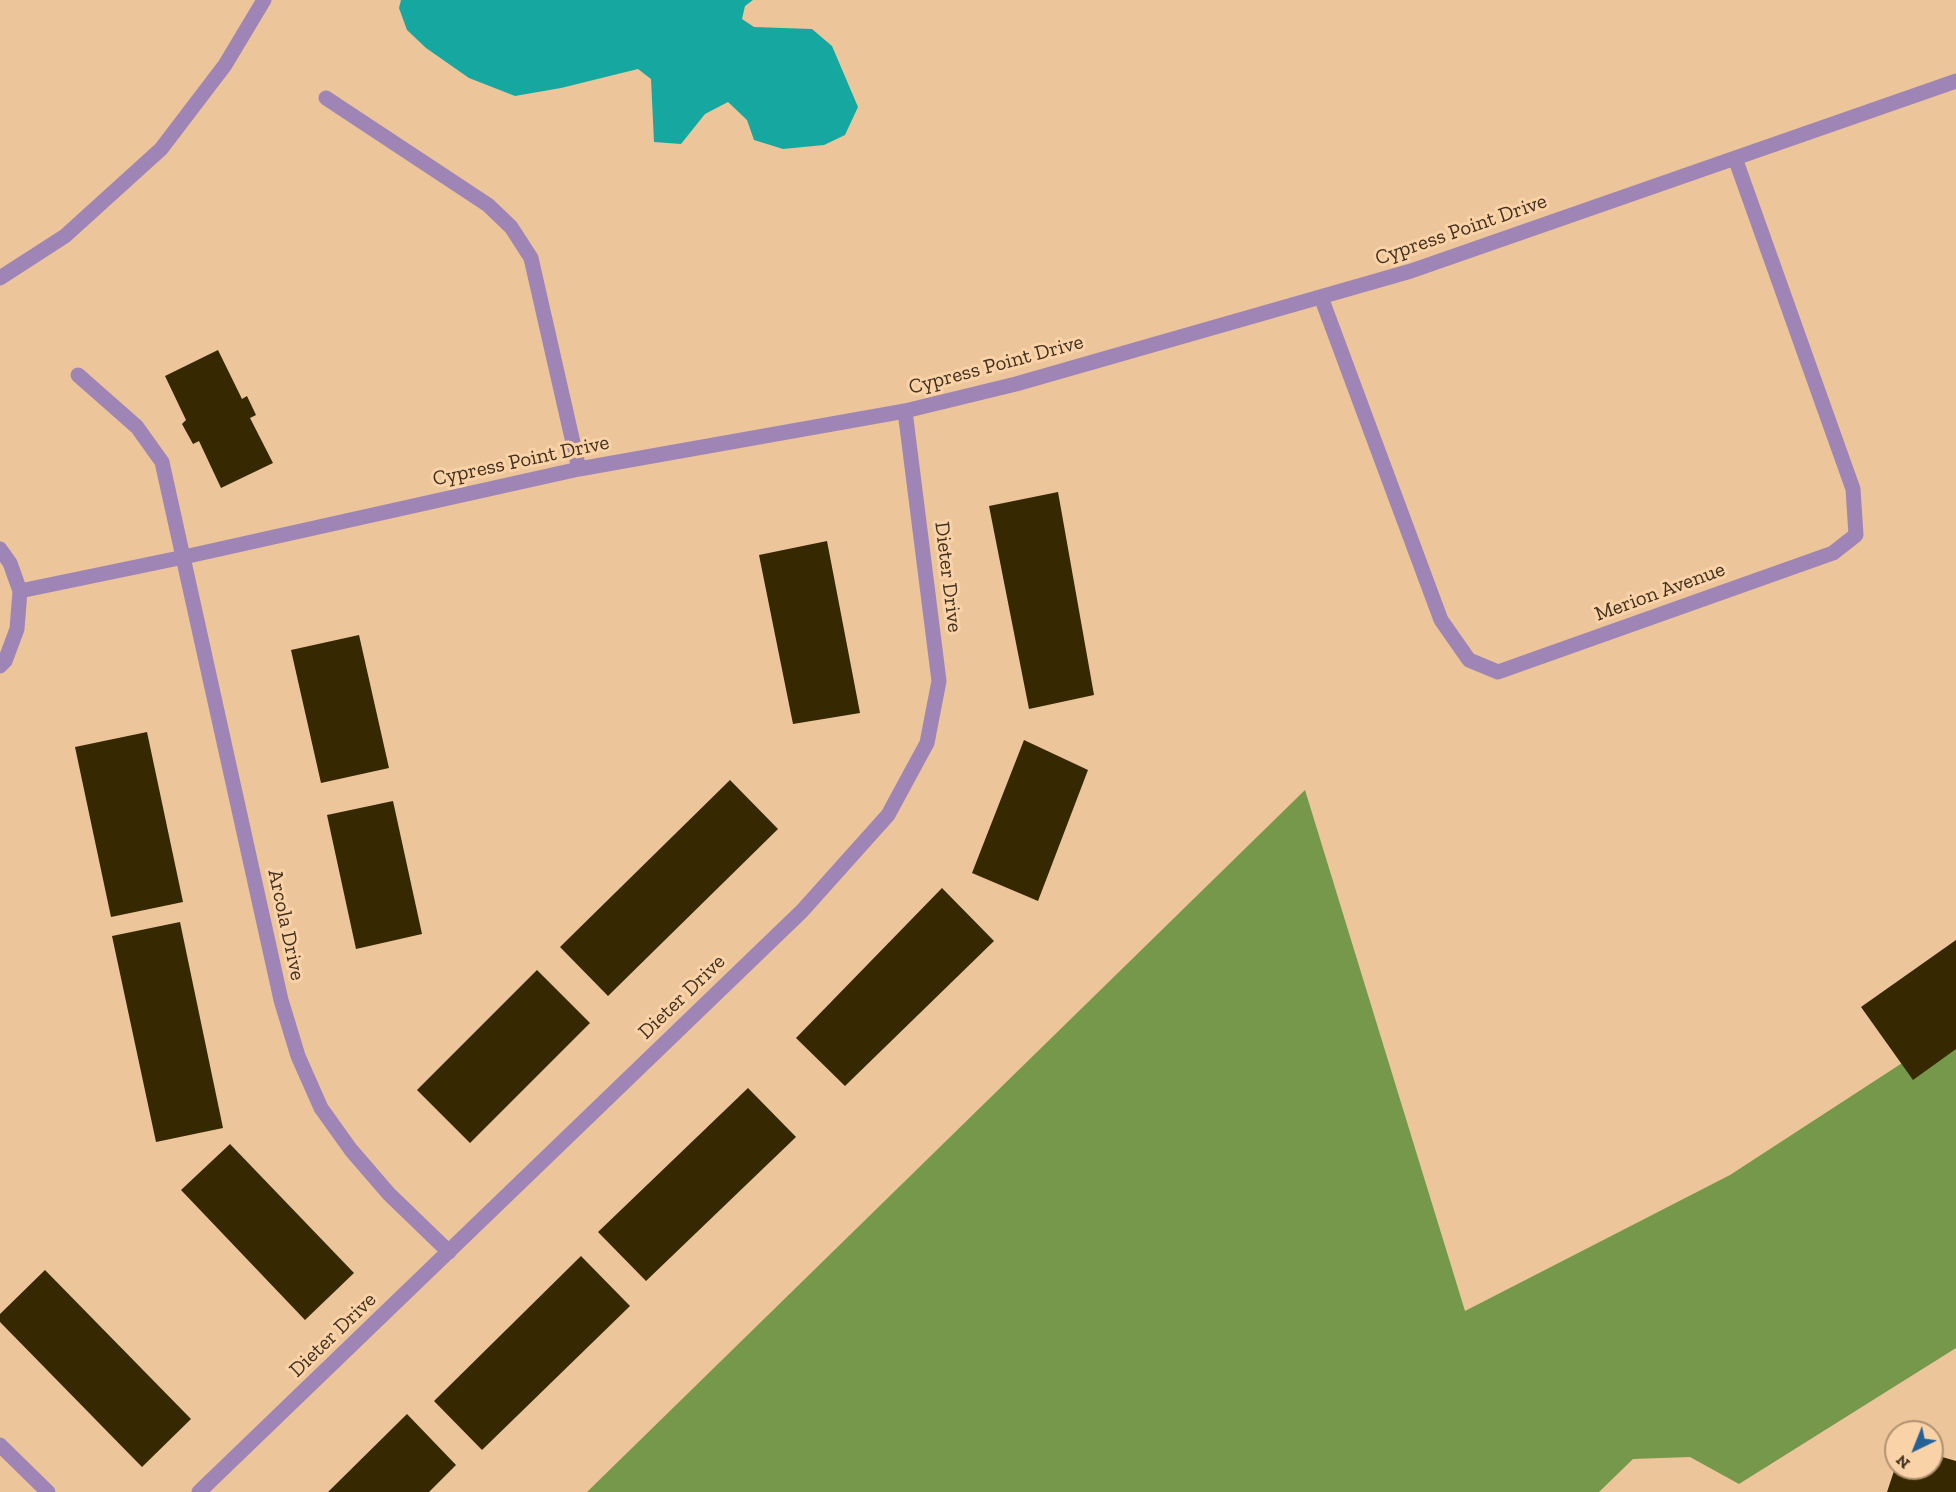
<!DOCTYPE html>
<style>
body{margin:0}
#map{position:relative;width:1956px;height:1492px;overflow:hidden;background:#edc59a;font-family:"Zilla Slab",serif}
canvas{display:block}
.north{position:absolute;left:1884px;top:1420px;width:60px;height:60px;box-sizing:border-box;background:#fad2a7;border:2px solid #b09271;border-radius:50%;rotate:223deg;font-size:16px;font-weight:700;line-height:24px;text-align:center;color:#413120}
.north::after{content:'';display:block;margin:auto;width:21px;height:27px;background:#236198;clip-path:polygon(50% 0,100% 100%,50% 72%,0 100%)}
</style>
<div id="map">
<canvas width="1956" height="1492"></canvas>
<div class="north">N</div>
</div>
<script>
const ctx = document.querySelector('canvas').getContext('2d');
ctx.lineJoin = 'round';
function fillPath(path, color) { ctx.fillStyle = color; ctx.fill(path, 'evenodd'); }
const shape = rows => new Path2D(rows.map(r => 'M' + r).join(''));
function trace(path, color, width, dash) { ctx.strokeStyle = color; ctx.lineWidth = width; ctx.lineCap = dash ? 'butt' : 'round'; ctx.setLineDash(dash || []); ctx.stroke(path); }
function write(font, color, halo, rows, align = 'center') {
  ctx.font = font + ' "Zilla Slab",serif'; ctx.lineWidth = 6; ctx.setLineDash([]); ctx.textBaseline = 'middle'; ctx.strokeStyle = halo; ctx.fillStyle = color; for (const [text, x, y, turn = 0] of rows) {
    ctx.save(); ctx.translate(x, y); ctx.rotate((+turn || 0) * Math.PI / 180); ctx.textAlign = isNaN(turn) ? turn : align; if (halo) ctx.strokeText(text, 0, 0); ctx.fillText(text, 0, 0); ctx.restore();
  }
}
const forest = shape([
 [1305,790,1465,1311,1730,1175,1956,1028,1956,1348,1739,1484,1690,1457,1633,1459,1599,1492,587,1492]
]);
const water = shape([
 [401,0,753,0,745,6,742,19,754,27,812,29,832,46,858,107,845,135,824,145,783,149,754,140,747,120,728,102,705,114,681,144,654,142,651,79,638,69,561,88,515,96,469,78,426,48,407,30,399,8]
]);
const building = shape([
 [218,350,242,399,247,396,256,415,250,418,273,463,221,488,199,441,193,444,182,424,186,420,165,376],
 [1058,492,1094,695,1029,709,989,506],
 [827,541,860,713,793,724,759,555],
 [359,635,389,768,321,783,291,650],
 [147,732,183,902,111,917,75,747],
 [1024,740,1088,770,1038,901,972,873],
 [730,780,778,829,608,996,560,947],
 [393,801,422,934,356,949,327,815],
 [942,888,994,941,845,1086,796,1038],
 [180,922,223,1128,156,1142,112,936],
 [1956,940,1956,1049,1913,1080,1861,1007],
 [537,970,590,1023,470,1143,417,1090],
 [748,1088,796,1137,646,1281,598,1232],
 [230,1144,354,1273,305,1320,181,1190],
 [581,1256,630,1306,482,1450,434,1401],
 [45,1270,191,1419,142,1467,0,1322,0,1314],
 [407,1414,456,1465,429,1492,328,1492],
 [1932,1454,1956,1461,1956,1492,1887,1492,1895,1468,1932,1468]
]);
const street = shape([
 [326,98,488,205,511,227,531,258,579,469],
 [0,278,65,236,161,149,225,65,264,0],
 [1321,297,1441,620,1469,660,1498,672,1833,553,1856,535,1853,489,1735,158],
 [78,375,137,427,162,462,281,1000,298,1056,321,1108,351,1150,389,1194,449,1252],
 [0,549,10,563,20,591,17,629,5,661,0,666],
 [20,591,184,557,579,469,905,411,1016,384,1411,271,1956,81],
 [0,1445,48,1492],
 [199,1492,802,911,888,815,927,743,939,681,905,411]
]);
const streetNames = [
 ["Cypress Point Drive",1461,230,-19],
 ["Cypress Point Drive",996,365,-15],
 ["Cypress Point Drive",521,461,-12],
 ["Dieter Drive",948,577,83],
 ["Merion Avenue",1660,592,-20],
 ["Arcola Drive",286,925,78],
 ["Dieter Drive",682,997,-44],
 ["Dieter Drive",333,1335,-44]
];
fillPath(forest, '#76984b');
fillPath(water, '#16a8a0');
fillPath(building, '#362800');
trace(street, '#9f85b6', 15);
write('21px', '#413120', '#fad2a7', streetNames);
</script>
